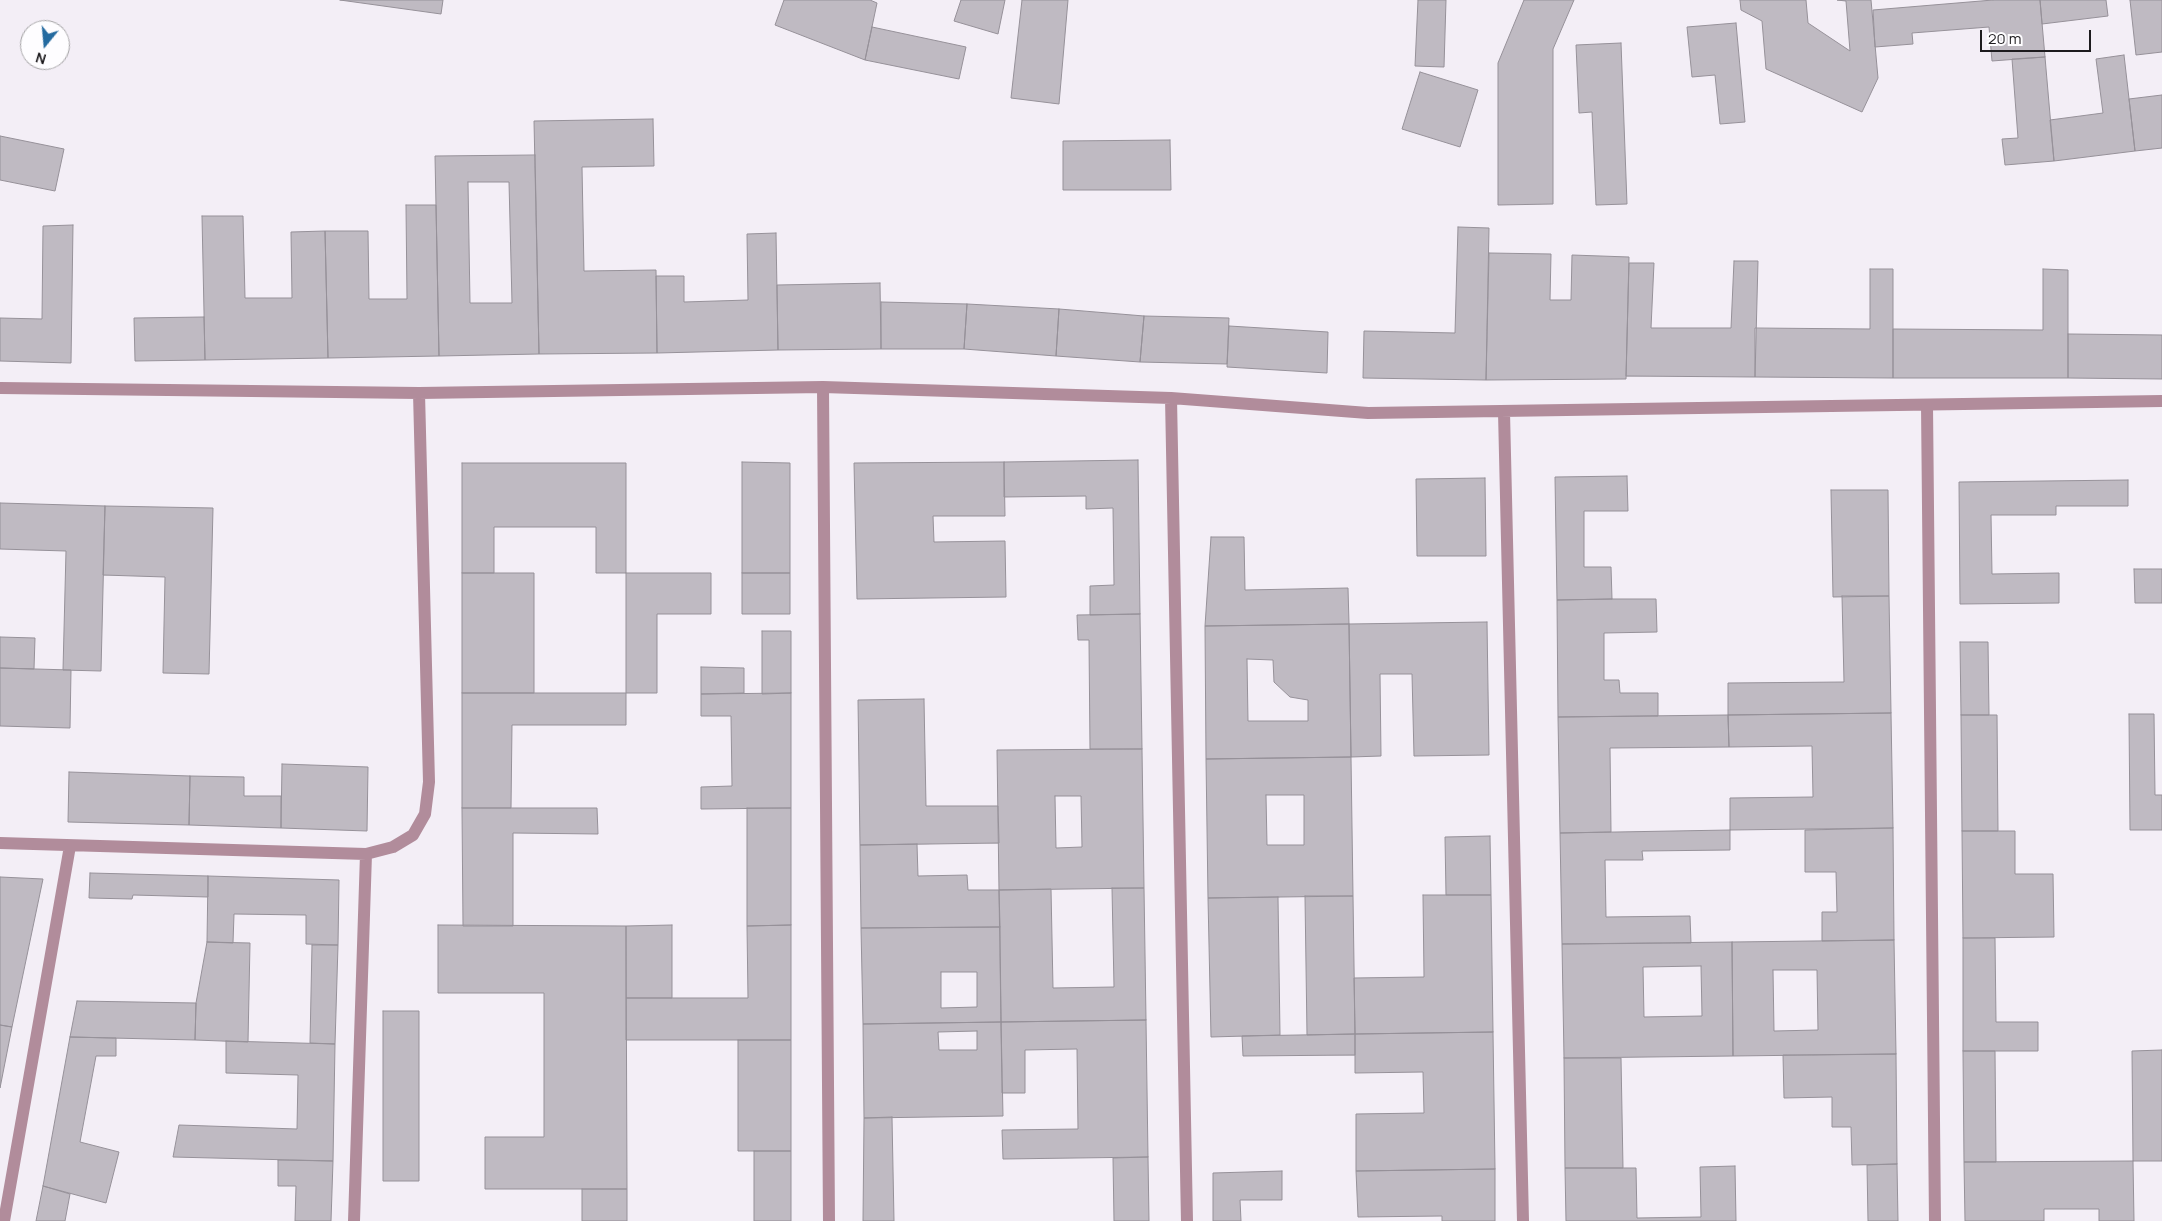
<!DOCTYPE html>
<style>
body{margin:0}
#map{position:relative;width:2162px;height:1221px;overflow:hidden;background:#f3eef6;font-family:Manrope,sans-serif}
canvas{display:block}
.north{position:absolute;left:20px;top:20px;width:50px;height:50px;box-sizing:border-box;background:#fefdff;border:1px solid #a4a3a5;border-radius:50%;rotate:197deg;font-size:14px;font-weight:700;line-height:20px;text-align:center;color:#1d1b1e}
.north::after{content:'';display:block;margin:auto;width:18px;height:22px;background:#256ba0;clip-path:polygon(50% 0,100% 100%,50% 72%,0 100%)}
.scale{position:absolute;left:1980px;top:30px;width:111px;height:22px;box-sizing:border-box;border:2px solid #1d1b1e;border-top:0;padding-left:6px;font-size:15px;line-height:18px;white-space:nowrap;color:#1d1b1e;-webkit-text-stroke:4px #fefdff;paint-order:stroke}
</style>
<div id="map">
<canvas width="2162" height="1221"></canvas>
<div class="north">N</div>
<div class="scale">20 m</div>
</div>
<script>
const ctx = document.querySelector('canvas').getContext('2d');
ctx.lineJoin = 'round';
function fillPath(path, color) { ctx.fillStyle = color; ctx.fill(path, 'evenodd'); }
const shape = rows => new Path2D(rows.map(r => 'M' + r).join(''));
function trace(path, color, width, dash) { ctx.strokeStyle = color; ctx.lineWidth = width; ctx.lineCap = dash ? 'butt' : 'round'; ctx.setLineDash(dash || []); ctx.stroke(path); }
const building = shape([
 [340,0,443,0,441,14,340,0],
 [784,0,870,0,877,3,865,60,775,25,784,0],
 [961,0,1005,0,998,34,954,21,961,0],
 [1022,0,1068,0,1059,104,1011,98,1022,0],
 [1418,0,1446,0,1444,67,1415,66,1418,0],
 [1524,0,1574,0,1553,49,1553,204,1498,205,1498,63,1524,0],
 [1740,0,1806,0,1808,23,1850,51,1846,1,1837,0,1871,0,1878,78,1862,112,1766,69,1762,21,1741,10,1740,0],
 [1993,0,2040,0,2045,57,1992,61,1989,27,1912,33,1913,44,1875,47,1873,10,1993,0],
 [2040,0,2106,0,2108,16,2042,24,2040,0],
 [2130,0,2162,0,2162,52,2136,55,2130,0],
 [1736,23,1745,122,1720,124,1715,75,1692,77,1687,27,1736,23],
 [872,27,966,47,959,79,865,60,872,27],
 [1621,43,1627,204,1596,205,1592,112,1579,113,1576,45,1621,43],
 [2124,55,2135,151,2054,161,2050,120,2103,113,2096,59,2124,55],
 [2045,57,2054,161,2005,165,2002,139,2018,138,2012,59,2045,57],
 [1420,72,1478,90,1460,147,1402,129,1420,72],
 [2162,95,2162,148,2135,151,2129,99,2162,95],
 [653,119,654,166,582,167,584,271,656,270,657,353,539,354,534,121,653,119],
 [0,136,64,149,55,191,0,180,0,136],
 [1170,140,1171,190,1063,190,1063,141,1170,140],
 [535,155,539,354,439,356,435,156,535,155],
 [468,182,509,182,512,303,470,303,468,182],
 [406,205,436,205,439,356,328,358,325,231,368,231,369,299,407,299,406,205],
 [202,216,243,216,245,298,292,298,291,232,325,231,328,358,205,360,202,216],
 [73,225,71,363,0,361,0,318,42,319,43,226,73,225],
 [1458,227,1489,228,1486,380,1363,378,1364,331,1455,333,1458,227],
 [776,233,778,350,657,353,656,276,684,276,684,302,748,300,747,234,776,233],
 [1489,253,1551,254,1550,300,1571,300,1572,255,1629,257,1626,379,1486,380,1489,253],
 [1734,261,1758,261,1755,377,1626,376,1629,263,1654,263,1651,328,1731,328,1734,261],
 [1870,269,1893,269,1893,378,1755,377,1755,328,1870,329,1870,269],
 [2043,269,2068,270,2068,378,1893,378,1893,329,2043,330,2043,269],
 [880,283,881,349,778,350,777,285,880,283],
 [881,302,967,304,964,349,881,349,881,302],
 [967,304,1059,309,1056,356,964,349,967,304],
 [1059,309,1144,316,1140,362,1056,356,1059,309],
 [1144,316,1229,318,1227,364,1140,362,1144,316],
 [204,317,205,360,135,361,134,318,204,317],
 [1229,326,1328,332,1327,373,1227,367,1229,326],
 [2068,334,2162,335,2162,379,2068,378,2068,334],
 [1138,460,1140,614,1090,615,1090,586,1114,585,1113,508,1086,509,1086,496,1004,497,1004,462,1138,460],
 [742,462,790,463,790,573,742,573,742,462],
 [1004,462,1005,516,933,516,934,542,1005,541,1006,597,857,599,854,463,1004,462],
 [462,463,626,463,626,573,596,573,596,527,494,527,494,573,462,573,462,463],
 [1627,476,1628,511,1584,511,1584,567,1611,567,1612,599,1557,600,1555,477,1627,476],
 [1485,478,1486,556,1417,556,1416,479,1485,478],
 [2128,480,2128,506,2056,506,2056,515,1991,515,1992,574,2059,573,2059,603,1960,604,1959,482,2128,480],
 [1831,490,1888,490,1889,596,1833,597,1831,490],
 [0,503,105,506,101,671,63,670,66,551,0,549,0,503],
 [105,506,213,508,209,674,163,673,165,577,103,575,105,506],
 [1211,537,1244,537,1245,590,1348,588,1349,624,1205,626,1211,537],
 [2134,569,2162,569,2162,603,2135,603,2134,569],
 [462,573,534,573,534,693,462,693,462,573],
 [626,573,711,573,711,614,657,614,657,693,626,693,626,573],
 [742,573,790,573,790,614,742,614,742,573],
 [1842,596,1889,596,1891,713,1728,715,1728,683,1844,682,1842,596],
 [1612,599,1656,599,1657,632,1604,633,1604,680,1619,680,1620,693,1658,693,1658,716,1558,717,1557,600,1612,599],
 [1140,614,1142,749,1090,749,1089,640,1078,640,1077,615,1140,614],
 [1487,622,1489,755,1414,756,1412,674,1380,674,1381,756,1351,757,1349,624,1487,622],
 [1349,624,1351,757,1206,759,1205,626,1349,624],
 [1247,659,1273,660,1274,682,1290,697,1308,700,1308,721,1248,721,1247,659],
 [762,631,791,631,791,693,762,694,762,631],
 [0,637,35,638,34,669,0,668,0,637],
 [1960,642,1988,642,1989,715,1961,715,1960,642],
 [701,667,744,668,744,693,701,694,701,667],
 [0,668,71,670,70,728,0,726,0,668],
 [462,693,626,693,626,725,512,725,511,808,462,808,462,693],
 [791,693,791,808,701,809,701,787,732,786,731,716,701,716,701,694,791,693],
 [924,699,926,806,998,806,999,843,860,845,858,700,924,699],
 [1891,713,1893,828,1730,830,1730,798,1813,797,1812,746,1729,747,1728,715,1891,713],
 [2129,714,2154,714,2155,795,2162,795,2162,830,2130,830,2129,714],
 [1728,715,1729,747,1610,748,1611,832,1560,833,1558,717,1728,715],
 [1961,715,1997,715,1998,831,1962,831,1961,715],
 [1142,749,1144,888,999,890,997,750,1142,749],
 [1055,796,1081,796,1082,847,1056,848,1055,796],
 [1351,757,1353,896,1208,898,1206,759,1351,757],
 [1266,795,1304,795,1304,845,1267,845,1266,795],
 [282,764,368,767,367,831,281,828,282,764],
 [69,772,190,776,189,825,68,822,69,772],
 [190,776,244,777,244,796,281,796,281,828,189,825,190,776],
 [462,808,597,808,598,834,513,833,513,926,463,926,462,808],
 [747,808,791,808,791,925,747,926,747,808],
 [1893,828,1894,940,1822,941,1822,912,1837,912,1836,872,1805,872,1805,830,1893,828],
 [1730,830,1730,850,1642,851,1643,860,1605,860,1606,917,1690,916,1691,943,1562,944,1560,833,1730,830],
 [1962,831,2015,831,2015,874,2053,874,2054,937,1963,938,1962,831],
 [1490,836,1491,895,1446,895,1445,837,1490,836],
 [917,844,918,876,967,875,968,890,999,890,1000,927,861,928,860,845,917,844],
 [90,873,208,876,208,897,133,895,132,899,89,898,90,873],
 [208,876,339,880,338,945,306,944,306,915,234,914,233,943,207,942,208,876],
 [0,877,43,879,12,1027,0,1025,0,877],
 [1112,888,1144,888,1146,1020,1001,1022,999,890,1051,889,1053,988,1114,987,1112,888],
 [1423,895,1491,895,1493,1032,1355,1034,1354,978,1424,977,1423,895],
 [1305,896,1353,896,1355,1034,1307,1035,1305,896],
 [1278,897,1280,1035,1211,1037,1208,898,1278,897],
 [438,925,626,926,627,1189,485,1189,485,1137,544,1137,544,993,438,993,438,925],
 [672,925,672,998,626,998,626,926,672,925],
 [791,925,791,1040,626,1040,626,998,748,998,747,926,791,925],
 [1000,927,1001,1022,863,1024,861,928,1000,927],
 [941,972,977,972,977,1007,941,1008,941,972],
 [1963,938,1995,938,1996,1022,2038,1022,2038,1051,1963,1051,1963,938],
 [1894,940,1896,1054,1733,1056,1732,942,1894,940],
 [1773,970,1817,970,1818,1030,1774,1031,1773,970],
 [207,942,250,943,248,1042,195,1040,196,1003,207,942],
 [1732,942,1733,1056,1564,1058,1562,944,1732,942],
 [1701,966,1702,1016,1644,1017,1643,967,1701,966],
 [312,945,338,945,335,1044,310,1043,312,945],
 [77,1001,196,1003,195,1040,70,1037,77,1001],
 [383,1011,419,1011,419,1181,383,1181,383,1011],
 [1146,1020,1148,1157,1003,1159,1002,1130,1078,1129,1077,1049,1025,1050,1025,1093,1002,1093,1001,1022,1146,1020],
 [1001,1022,1003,1116,864,1118,863,1024,1001,1022],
 [977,1031,977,1050,939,1050,938,1032,977,1031],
 [0,1025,12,1027,0,1088,0,1025],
 [1493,1032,1495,1169,1356,1171,1356,1114,1424,1113,1423,1072,1355,1073,1355,1034,1493,1032],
 [1355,1034,1355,1055,1243,1056,1242,1036,1355,1034],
 [70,1037,116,1038,116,1056,96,1056,80,1142,119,1152,106,1203,43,1186,70,1037],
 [738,1040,791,1040,791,1151,738,1151,738,1040],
 [226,1041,335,1044,333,1161,173,1157,179,1125,297,1129,298,1075,226,1073,226,1041],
 [2162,1050,2162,1161,2133,1161,2132,1051,2162,1050],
 [1963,1051,1995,1051,1996,1162,1964,1162,1963,1051],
 [1896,1054,1897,1164,1852,1165,1851,1127,1832,1127,1832,1097,1784,1098,1783,1055,1896,1054],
 [1564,1058,1621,1058,1623,1168,1565,1168,1564,1058],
 [892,1117,894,1221,863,1221,864,1118,892,1117],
 [754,1151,791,1151,791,1221,754,1221,754,1151],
 [1148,1157,1149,1221,1114,1221,1113,1158,1148,1157],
 [278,1160,333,1161,331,1221,295,1221,296,1186,278,1186,278,1160],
 [2133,1161,2134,1221,2099,1221,2099,1209,2044,1209,2044,1221,1965,1221,1964,1162,2133,1161],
 [1897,1164,1898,1221,1868,1221,1867,1165,1897,1164],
 [1735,1166,1736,1221,1566,1221,1565,1168,1636,1168,1637,1218,1701,1217,1700,1167,1735,1166],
 [1495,1169,1495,1221,1442,1221,1442,1216,1358,1217,1356,1171,1495,1169],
 [1282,1171,1282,1200,1240,1200,1241,1221,1213,1221,1213,1173,1282,1171],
 [43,1186,70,1194,65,1221,36,1221,43,1186],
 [582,1189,627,1189,627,1221,582,1221,582,1189]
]);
const minor = shape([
 [823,387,829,1221],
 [0,388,419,393,823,387,1171,398,1368,413,2162,401],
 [1171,398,1187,1221],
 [1927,405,1935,1221],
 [1504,412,1523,1221],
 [0,843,366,854,393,847,413,835,425,814,429,782,419,393],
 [4,1221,70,846],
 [354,1221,366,854]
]);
fillPath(building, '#bfbac2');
trace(building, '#969199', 1);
trace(minor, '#b18c9b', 12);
</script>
